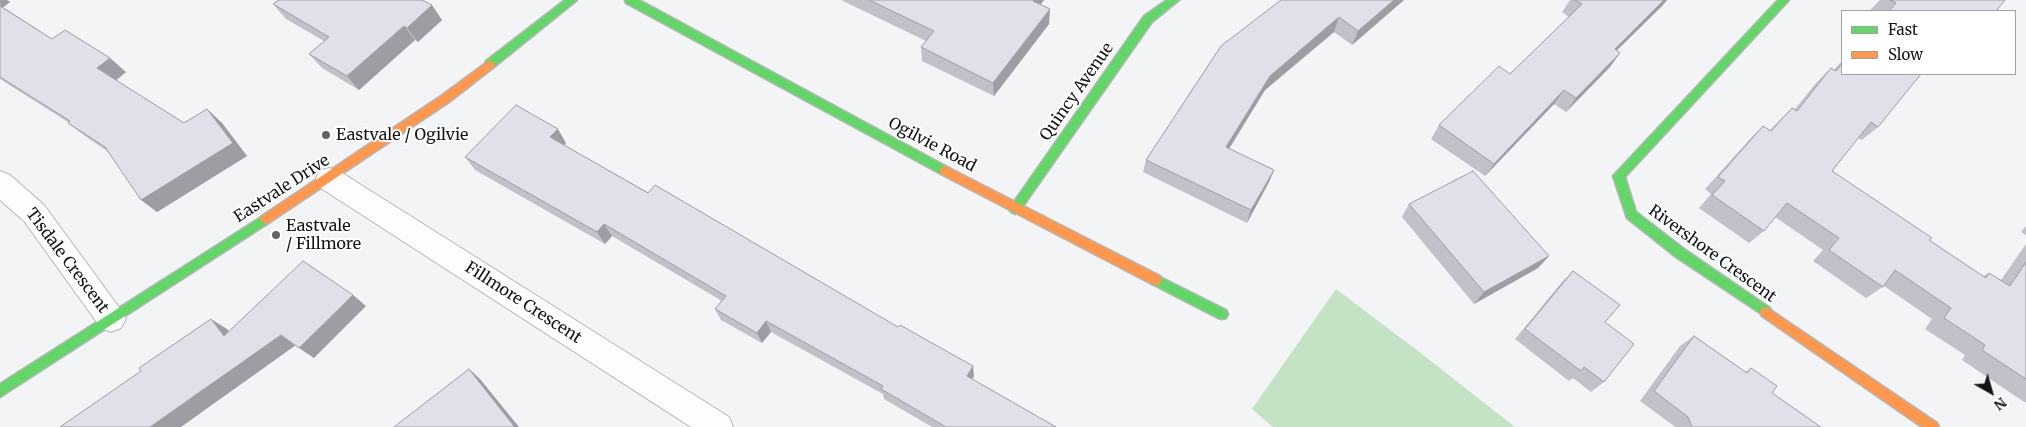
<!DOCTYPE html>
<style>
body{margin:0}
#map{position:relative;width:2026px;height:427px;overflow:hidden;background:#f2f4f6;font-family:Merriweather,serif}
canvas{display:block}
.legend{position:absolute;left:1841px;top:10px;width:175px;height:65px;box-sizing:border-box;background:#fff;border:1px solid #a1a1a2;margin:0;padding:6px 9px;list-style:none;font-size:15px;color:#141516}
.legend li{display:flex;align-items:center;gap:10px;height:25px}
.legend b{width:25px;border:1px solid #a1a1a2}
.north{position:absolute;left:1966px;top:367px;width:50px;height:50px;-webkit-text-stroke:4px #fff;paint-order:stroke;rotate:142deg;font-size:14px;font-weight:700;line-height:20px;text-align:center;color:#141516}
.north::after{content:'';display:block;margin:auto;width:18px;height:22px;background:#141516;clip-path:polygon(50% 0,100% 100%,50% 72%,0 100%)}
</style>
<div id="map">
<canvas width="2026" height="427"></canvas>
<ul class="legend">
<li><b style="height:6px;background:#63d668"></b>Fast</li>
<li><b style="height:6px;background:#ff974d"></b>Slow</li>
</ul>
<div class="north">N</div>
</div>
<script>
const ctx = document.querySelector('canvas').getContext('2d');
ctx.lineJoin = 'round';
function fillPath(path, color) { ctx.fillStyle = color; ctx.fill(path, 'evenodd'); }
const shape = rows => new Path2D(rows.map(r => 'M' + r).join(''));
function trace(path, color, width, dash) { ctx.strokeStyle = color; ctx.lineWidth = width; ctx.lineCap = dash ? 'butt' : 'round'; ctx.setLineDash(dash || []); ctx.stroke(path); }
function write(font, color, halo, rows, align = 'center') {
  ctx.font = font + ' Merriweather,serif'; ctx.lineWidth = 4; ctx.setLineDash([]); ctx.textBaseline = 'middle'; ctx.strokeStyle = halo; ctx.fillStyle = color; for (const [text, x, y, turn = 0] of rows) {
    ctx.save(); ctx.translate(x, y); ctx.rotate((+turn || 0) * Math.PI / 180); ctx.textAlign = isNaN(turn) ? turn : align; if (halo) ctx.strokeText(text, 0, 0); ctx.fillText(text, 0, 0); ctx.restore();
  }
}
const green = shape([
 [1336,289,1418,351,1515,427,1273,427,1252,409]
]);
const street = shape([
 [329,168,339,171,729,417,733,427,691,427,319,187,316,179,319,171,329,168],
 [0,171,10,175,44,205,121,310,126,319,121,328,111,332,101,328,24,221,0,200,0,171]
]);
const fast = shape([
 [565,0,577,0,494,67,486,67,485,64,486,61,565,0],
 [625,0,639,0,949,168,950,171,949,174,941,174,626,3,625,0],
 [1167,0,1179,0,1152,22,1019,212,1015,214,1011,212,1009,209,1011,206,1144,16,1167,0],
 [1778,0,1789,0,1625,177,1636,212,1684,249,1770,308,1772,312,1770,316,1766,317,1676,257,1627,218,1613,176,1778,0],
 [266,214,270,216,272,219,270,222,0,397,0,384,266,214],
 [1156,275,1226,310,1228,314,1226,318,1222,319,1218,318,1152,284,1150,280,1152,276,1156,275]
]);
const slow = shape([
 [490,60,495,64,494,67,449,102,270,222,266,224,262,222,260,219,262,216,441,96,490,60],
 [945,166,1160,276,1162,280,1160,284,1156,285,1152,284,941,174,940,171,941,168,945,166],
 [1766,307,1937,423,1939,427,1922,427,1762,316,1760,312,1762,308,1766,307]
]);
const wall = shape([
 [0,0,10,2,3,7,52,39,126,72,116,80,184,123,207,109,222,123,247,156,157,212,107,151,85,136,68,123,68,122,0,79],
 [841,0,1044,0,1040,5,1049,24,994,96,922,61,921,47,926,41],
 [1404,0,1352,45,1334,32,1265,90,1229,149,1274,170,1269,182,1247,223,1143,172,1146,160,1221,46],
 [1570,0,1667,0,1662,6,1617,50,1610,67,1566,112,1554,104,1485,176,1431,139,1439,125,1510,74,1569,17,1562,12],
 [1880,0,2005,0,1996,11,1869,11],
 [273,4,442,20,418,42,415,40,359,90,322,68,309,54,324,41,286,19],
 [1842,61,1842,74,1878,127,1862,140,1858,138,1832,171,1929,240,1983,276,1989,273,2001,280,2026,244,2026,402,2024,402,1962,360,1965,355,1925,329,1932,319,1884,286,1866,298,1813,261,1823,250,1775,217,1764,231,1749,243,1699,208,1711,194,1705,189,1750,139,1763,126,1770,130,1792,108,1795,109,1817,82,1831,68,1834,70],
 [566,143,564,145,974,376,972,379,1056,427,932,427,884,399,883,394,771,332,762,343,721,320,715,309,722,301,612,236,605,244,475,170,465,157],
 [1409,204,1549,256,1538,268,1474,304,1402,217],
 [2026,226,2026,235,2021,232],
 [1573,271,1605,322,1604,382,1591,392,1573,378,1569,381,1515,339,1562,282],
 [1694,336,1746,372,1751,368,1772,393,1821,427,1674,427,1674,426,1640,401,1680,346]
]);
const shadedWall = shape([
 [0,0,7,0,10,2,1,9],
 [1034,0,1044,0,1032,16,1033,1],
 [1394,0,1404,0,1352,45,1358,31],
 [1664,0,1667,0,1662,6,1604,63,1615,49],
 [432,5,442,20,418,42,407,28],
 [1050,9,1049,24,994,96,993,83],
 [1339,17,1334,32,1265,90,1222,160,1226,147,1270,76],
 [404,26,415,40,359,90,347,76],
 [1620,53,1610,67,1566,112,1576,98],
 [110,58,126,72,114,82,97,68],
 [1564,90,1554,104,1485,176,1494,164],
 [207,109,222,123,247,156,157,212,141,200],
 [558,129,566,143,559,150,550,137],
 [1274,170,1269,182,1247,223,1251,210],
 [604,224,612,236,605,244,597,232],
 [1549,256,1538,268,1474,304,1484,292],
 [353,295,366,306,314,358,299,348],
 [211,319,227,329,240,347,224,336],
 [766,321,771,332,762,343,757,333],
 [281,335,296,345,181,427,150,427],
 [973,366,974,376,968,386,967,376],
 [469,369,480,379,519,427,512,427]
]);
const building = shape([
 [279,0,422,0,432,5,407,28,404,26,347,76,309,54,329,37,273,4,279,0],
 [869,0,1034,0,1033,1,1050,9,993,83,921,47,934,31,869,0],
 [1281,0,1394,0,1358,31,1339,17,1270,76,1226,147,1274,170,1251,210,1146,160,1221,46,1281,0],
 [1575,0,1664,0,1615,49,1620,53,1576,98,1564,90,1494,164,1439,125,1499,66,1510,74,1582,4,1575,0],
 [1890,0,2005,0,1996,11,1889,11,1896,3,1890,0],
 [0,6,52,39,65,30,110,58,97,68,184,123,207,109,233,143,141,200,105,147,68,123,70,121,0,77,0,6],
 [1842,64,1842,74,1921,74,1878,127,1871,122,1832,171,1932,238,1929,240,1986,278,1989,273,2010,286,2026,262,2026,379,1982,350,1985,345,1944,318,1951,308,1895,270,1883,287,1829,250,1839,238,1787,203,1764,231,1712,195,1725,181,1718,177,1763,126,1771,131,1792,108,1797,111,1831,68,1836,71,1842,64],
 [516,105,558,129,550,137,648,193,655,185,898,327,900,325,973,366,967,376,1056,427,946,427,881,389,883,386,766,321,757,333,715,309,726,296,604,224,597,232,465,157,516,105],
 [1473,171,1549,256,1484,292,1409,204,1473,171],
 [303,261,353,295,299,348,281,335,150,427,60,427,141,371,139,368,211,319,224,336,303,261],
 [1573,271,1620,305,1605,322,1634,344,1604,382,1584,367,1581,371,1525,329,1573,271],
 [1694,336,1747,373,1751,368,1777,386,1772,393,1821,427,1692,427,1688,417,1654,391,1694,336],
 [469,369,514,426,512,427,394,427,469,369]
]);
const markers = [
 [326,135,5,"#626364"],
 [276,235,5,"#626364"]
];
const streetNames = [
 ["Quincy Avenue",1077,92,-55],
 ["Ogilvie Road",932,145,28],
 ["Eastvale Drive",282,189,-33],
 ["Rivershore Crescent",1712,254,36],
 ["Tisdale Crescent",67,261,53],
 ["Fillmore Crescent",523,303,33]
];
const poiNames = [
 ["Eastvale / Ogilvie",336,135],
 ["Eastvale",286,226],
 ["/ Fillmore",286,244]
];
fillPath(green, '#c4e2c4');
trace(street, '#b5b6b8', 2);
trace(fast, '#b5b6b8', 3);
trace(slow, '#b5b6b8', 3);
fillPath(street, '#fdfdfe');
fillPath(fast, '#63d668');
fillPath(slow, '#ff974d');
fillPath(wall, '#c1c1ca');
fillPath(shadedWall, '#9d9da4');
fillPath(building, '#e0e0eb');
trace(building, '#9d9da4', 1);
for (const [x, y, r, color] of markers) { const dot = new Path2D(); dot.arc(x, y, r, 0, 2 * Math.PI); ctx.fillStyle = color; ctx.fill(dot); trace(dot, '#fff', 2); }
write('16px', '#141516', '#fff', streetNames);
write('16px', '#141516', '#fff', poiNames, 'left');
</script>
